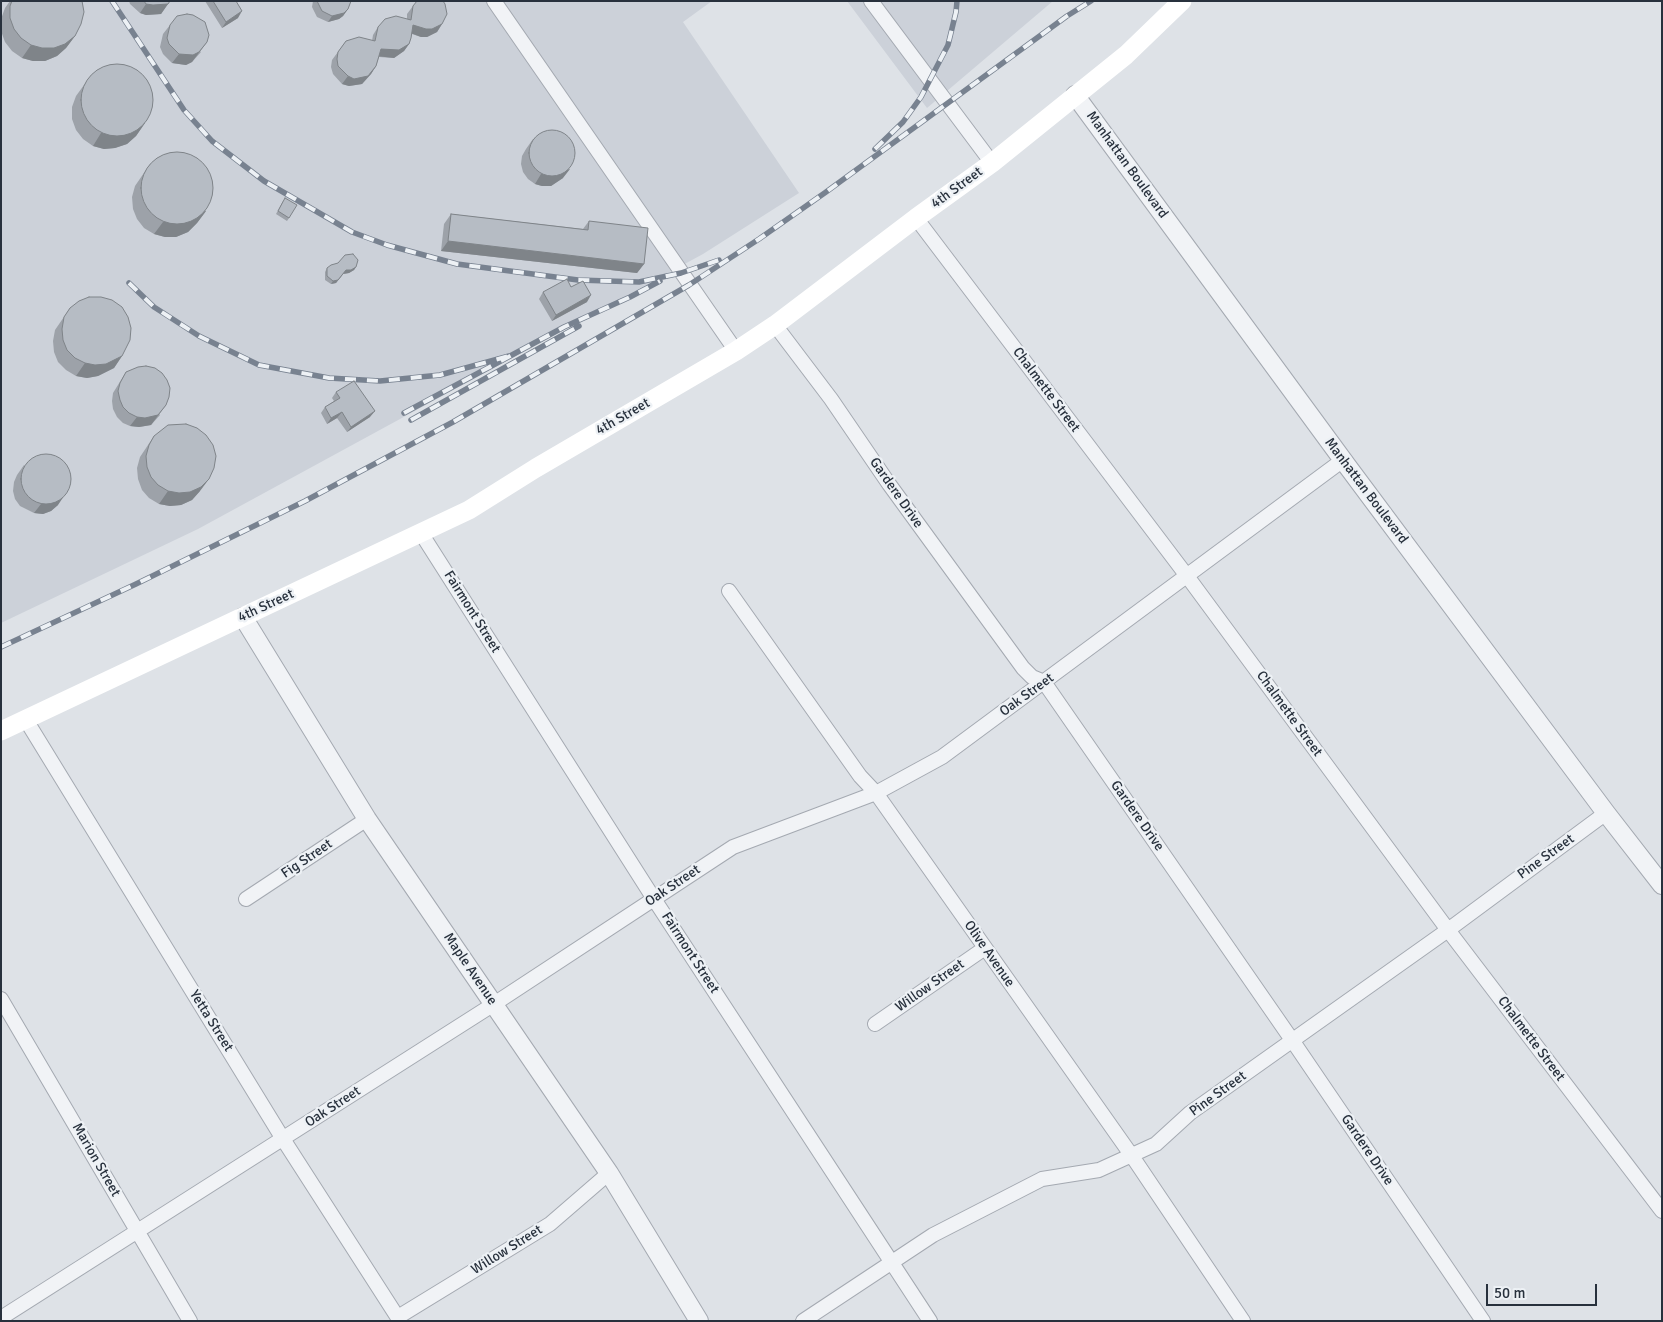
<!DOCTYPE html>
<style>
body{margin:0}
#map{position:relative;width:1663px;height:1322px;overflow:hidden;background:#dee2e7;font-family:Signika,sans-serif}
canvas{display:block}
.frame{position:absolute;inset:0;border:2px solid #28313d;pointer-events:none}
.scale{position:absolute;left:1486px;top:1284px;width:111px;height:22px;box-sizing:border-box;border:2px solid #28313d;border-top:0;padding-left:6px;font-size:15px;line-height:18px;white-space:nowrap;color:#28313d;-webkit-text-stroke:4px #edf1f5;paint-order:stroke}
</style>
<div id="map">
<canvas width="1663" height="1322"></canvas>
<div class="frame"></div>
<div class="scale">50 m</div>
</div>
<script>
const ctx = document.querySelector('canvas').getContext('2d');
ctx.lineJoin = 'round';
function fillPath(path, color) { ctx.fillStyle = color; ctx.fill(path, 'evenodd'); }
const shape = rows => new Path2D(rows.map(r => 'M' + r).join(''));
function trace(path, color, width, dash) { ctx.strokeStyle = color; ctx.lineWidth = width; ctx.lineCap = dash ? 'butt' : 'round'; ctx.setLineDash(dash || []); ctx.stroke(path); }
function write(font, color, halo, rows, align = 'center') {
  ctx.font = font + ' Signika,sans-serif'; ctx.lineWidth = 4.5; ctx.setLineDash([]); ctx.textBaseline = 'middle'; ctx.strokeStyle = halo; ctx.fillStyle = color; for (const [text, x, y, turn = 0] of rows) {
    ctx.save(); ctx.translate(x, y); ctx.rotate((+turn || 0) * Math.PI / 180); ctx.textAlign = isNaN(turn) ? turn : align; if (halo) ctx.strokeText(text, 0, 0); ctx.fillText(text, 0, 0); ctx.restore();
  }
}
const built = shape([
 [1,1,712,1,683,22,799,193,703,254,198,529,1,623],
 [847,1,1053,1,927,108]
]);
const minor = shape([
 [494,1,736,351],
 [871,1,992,163],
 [916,218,1187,576,1448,930,1662,1211],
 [775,325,831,399,889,484,1023,668,1032,677,1044,682,1292,1040,1483,1321],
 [421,533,654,899,930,1321],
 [729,591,860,776,876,793,1132,1156,1243,1321],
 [26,720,283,1139,400,1321],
 [246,899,367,819],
 [1,999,190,1321],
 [875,1024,985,948],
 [398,1317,550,1224,609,1173],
 [1,1318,494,1004,733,847,876,793,942,757,1343,460],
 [803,1321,933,1235,1042,1179,1099,1170,1156,1144,1190,1113,1448,930,1606,813]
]);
const tertiary = shape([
 [1075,95,1348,467,1606,813,1662,885],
 [243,617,367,819,609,1173,699,1321]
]);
const secondary = shape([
 [1,731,469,510,536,468,736,351,775,325,916,218,992,163,1126,55,1182,1]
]);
const rail = shape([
 [112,1,184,110,212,141,264,181,352,232,387,245,457,264,578,280,639,282,681,273,719,260],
 [875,149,903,122,921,97,948,45,956,12,957,1],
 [129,283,154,307,199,336,259,365,329,378,380,381,440,375,509,356],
 [404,413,564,327,630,297,660,281],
 [411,420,579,326],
 [1,647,136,584,305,501,453,422,689,285,759,239,826,192,1067,16,1091,1]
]);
const wall = shape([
 [10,1,82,1,75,36,66,48,57,56,45,61,33,61,22,58,12,51,5,42,1,31,1,19,5,8],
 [129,1,170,1,161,14,146,15,140,13,130,4],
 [205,1,236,1,238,18,222,28],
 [313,1,351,1,348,9,343,16,339,19,328,22,317,17,312,7],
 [413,6,442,24,437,32,427,37,421,37,412,34,409,44,404,51,394,58,379,57,376,66,371,74,362,84,349,86,342,84,333,74,331,67,332,60,346,41,372,41,373,35,378,27,407,19,407,14],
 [170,25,201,52,192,62,186,65,172,63,163,54,160,47,163,34],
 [92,74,145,123,136,136,127,144,115,148,104,149,93,146,83,139,76,130,72,119,72,107,76,96],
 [533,139,563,178,551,186,542,186,535,184,528,179,523,172,521,164,522,156,526,149],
 [150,164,206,211,197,223,188,232,176,237,165,237,154,234,144,228,137,219,133,209,132,197,135,186],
 [283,201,289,218,287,221,276,214],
 [451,214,583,229,589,221,644,264,637,273,441,251,444,224],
 [356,267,354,270,349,273,343,274,336,283,331,284,325,280,325,272,327,268],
 [571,287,587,302,552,321,539,299,543,292],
 [70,308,122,356,114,368,98,376,87,378,76,376,66,370,58,362,54,352,53,341,55,330],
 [126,372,160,415,151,425,139,427,130,426,123,423,117,417,113,409,112,401,113,393],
 [336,392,370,417,347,432,337,418,327,424,321,413,325,407,334,401,332,398],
 [154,436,200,491,192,500,181,505,170,506,159,504,149,498,142,490,138,479,137,468,140,457],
 [24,465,58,505,51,511,43,514,34,513,20,506,15,499,13,491,14,482,17,475]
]);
const shadedWall = shape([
 [146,4,168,4,161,14,146,15,140,13],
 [348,9,343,16,339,19,328,22,332,16],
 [242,11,238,18,222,28,226,22],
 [442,24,437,32,427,37,421,37,408,32,413,25],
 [75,36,66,48,57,56,45,61,33,61,22,58,31,45],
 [207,42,192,62,186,65,172,63,179,54],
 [409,44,404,51,394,58,376,56,381,49],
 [376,66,371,74,362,84,349,86,342,84,348,76],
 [145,123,136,136,127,144,115,148,104,149,93,146,101,133],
 [570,169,563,178,551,186,542,186,535,184,541,174],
 [206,211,197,223,188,232,176,237,165,237,154,234,163,222],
 [448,241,644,264,637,273,441,251],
 [356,267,354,270,349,273,343,274,336,283,331,284,333,281,346,270],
 [591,295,587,302,552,321,556,315],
 [122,356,114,368,98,376,87,378,76,376,85,363],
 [166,405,151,425,139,427,130,426,137,417],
 [375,411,370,417,347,432,351,427],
 [342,412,337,418,327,424,331,418],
 [209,479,200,491,192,500,181,505,170,506,159,504,168,491],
 [64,496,58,505,51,511,43,514,34,513,41,504]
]);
const building = shape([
 [12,1,82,1,84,12,81,24,75,36,65,44,54,48,42,48,31,45,21,38,14,29,10,18,10,6,12,1],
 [144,1,170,1,168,4,153,5,146,4,144,1],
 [213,1,236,1,242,11,226,22,213,1],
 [317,1,351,1,348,9,344,13,332,16,322,11,317,1],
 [417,1,443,1,445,4,447,14,442,24,432,29,426,29,413,25,411,38,409,44,399,50,381,49,376,66,368,76,354,79,348,76,338,66,337,59,338,52,346,41,359,37,375,41,378,27,385,19,396,16,411,20,413,6,417,1],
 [187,14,193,15,205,22,209,35,207,42,199,52,193,55,179,54,169,44,167,38,170,25,177,16,187,14],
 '81 100a36 36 0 1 1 72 0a36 36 0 1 1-72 0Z',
 '529 153a23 23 0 1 1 46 0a23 23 0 1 1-46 0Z',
 '141 188a36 36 0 1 1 72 0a36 36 0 1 1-72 0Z',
 [285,198,297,205,289,218,278,211,285,198],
 [451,214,588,230,589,221,648,228,644,264,448,241,451,214],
 [353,254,358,260,356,267,351,270,346,270,338,280,333,281,327,276,327,268,331,265,338,263,345,255,353,254],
 [567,279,571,287,583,281,591,295,556,315,543,292,567,279],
 [89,297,101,297,112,300,122,307,128,317,131,328,130,340,122,356,106,364,95,365,85,363,75,358,67,350,63,340,62,329,64,317,70,308,79,301,89,297],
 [146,366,155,368,162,373,167,380,170,388,169,397,166,405,158,415,145,418,137,417,129,413,123,407,120,400,118,391,120,383,126,372,138,367,146,366],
 [354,381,375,411,351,427,342,412,331,418,325,407,340,398,336,392,354,381],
 [186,424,197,428,206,435,213,445,216,456,214,468,209,479,201,487,190,492,179,493,168,491,158,485,151,477,147,467,146,456,149,445,154,436,168,425,186,424],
 '21 479a25 25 0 1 1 50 0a25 25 0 1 1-50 0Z'
]);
const streetNames = [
 ["Manhattan Boulevard",1127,165,54],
 ["4th Street",957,188,-36],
 ["Chalmette Street",1046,390,53],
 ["4th Street",623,417,-30],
 ["Manhattan Boulevard",1366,491,53],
 ["Gardere Drive",896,493,55],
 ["4th Street",266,606,-25],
 ["Fairmont Street",472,612,58],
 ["Oak Street",1027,695,-36],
 ["Chalmette Street",1289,714,54],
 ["Gardere Drive",1137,816,55],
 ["Pine Street",1546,857,-36],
 ["Fig Street",307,859,-34],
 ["Oak Street",673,886,-34],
 ["Fairmont Street",690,953,57],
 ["Olive Avenue",989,954,55],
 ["Maple Avenue",470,969,56],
 ["Willow Street",930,986,-35],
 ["Yetta Street",211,1021,58],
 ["Chalmette Street",1531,1039,53],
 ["Pine Street",1218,1094,-36],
 ["Oak Street",333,1107,-33],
 ["Gardere Drive",1367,1150,56],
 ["Marion Street",96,1160,60],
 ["Willow Street",507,1250,-32]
];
fillPath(built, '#ccd1d9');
trace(minor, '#a4a9b1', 16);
trace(tertiary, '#a4a9b1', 20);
trace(minor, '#f1f3f6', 14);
trace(tertiary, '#f1f3f6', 18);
trace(secondary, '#fff', 19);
trace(rail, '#788290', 5.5);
trace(rail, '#edf1f5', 4, [11]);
fillPath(wall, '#9da2a9');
fillPath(shadedWall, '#7f8489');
fillPath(building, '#b6bcc4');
trace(building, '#7f8489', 1);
write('14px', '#28313d', '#edf1f5', streetNames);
</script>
